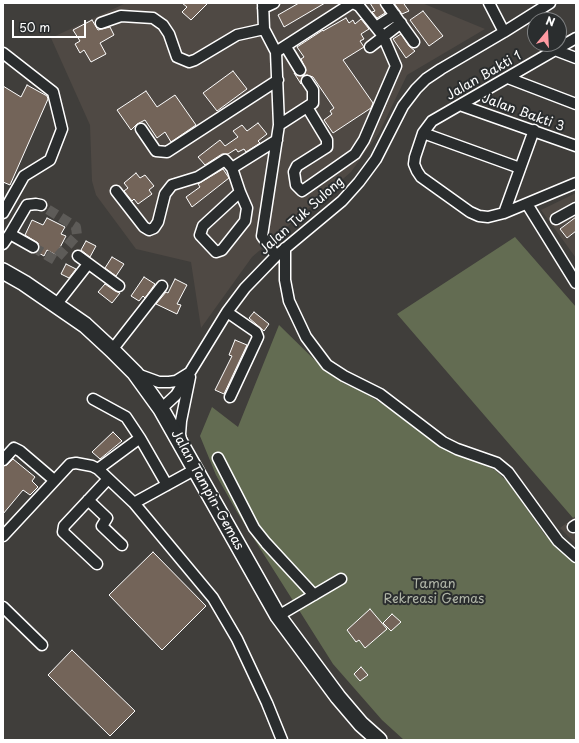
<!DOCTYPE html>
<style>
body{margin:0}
#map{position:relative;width:579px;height:743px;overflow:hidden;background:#403e3b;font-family:"Playpen Sans",sans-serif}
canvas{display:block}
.frame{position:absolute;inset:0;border:4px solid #fff;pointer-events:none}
.north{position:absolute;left:527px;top:12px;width:40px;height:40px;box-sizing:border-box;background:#2a2d2e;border:1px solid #7f8182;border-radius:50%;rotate:18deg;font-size:11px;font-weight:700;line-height:16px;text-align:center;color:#fff}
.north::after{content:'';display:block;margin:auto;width:14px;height:18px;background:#ff9aa2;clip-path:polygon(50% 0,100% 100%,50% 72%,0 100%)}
.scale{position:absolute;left:12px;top:20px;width:74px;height:18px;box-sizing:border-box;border:2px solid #fff;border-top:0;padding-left:5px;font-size:12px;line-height:14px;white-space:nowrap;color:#fff;-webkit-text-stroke:3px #2a2d2e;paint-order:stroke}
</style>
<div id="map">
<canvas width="579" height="743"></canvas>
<div class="frame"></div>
<div class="north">N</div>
<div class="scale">50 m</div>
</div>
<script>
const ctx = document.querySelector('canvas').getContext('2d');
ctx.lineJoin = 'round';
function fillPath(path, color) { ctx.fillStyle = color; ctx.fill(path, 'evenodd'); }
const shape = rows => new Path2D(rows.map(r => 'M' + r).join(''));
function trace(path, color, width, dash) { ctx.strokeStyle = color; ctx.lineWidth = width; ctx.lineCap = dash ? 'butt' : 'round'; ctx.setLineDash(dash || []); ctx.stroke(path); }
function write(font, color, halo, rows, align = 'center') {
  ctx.font = font + ' "Playpen Sans",sans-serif'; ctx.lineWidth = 4; ctx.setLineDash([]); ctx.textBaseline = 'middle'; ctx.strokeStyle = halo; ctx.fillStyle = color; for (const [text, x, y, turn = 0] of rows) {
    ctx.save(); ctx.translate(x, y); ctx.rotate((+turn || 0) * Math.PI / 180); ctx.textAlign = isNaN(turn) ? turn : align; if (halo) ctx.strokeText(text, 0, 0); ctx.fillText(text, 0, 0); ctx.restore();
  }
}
const built = shape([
 [126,3,422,3,485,29,407,75,379,133,351,172,252,257,201,328,191,262,136,249,96,195,92,181,90,125,51,38],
 [576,193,576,258,541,210],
 [576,516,576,544,560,528]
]);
const green = shape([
 [515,237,576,307,576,516,573,518,397,314],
 [279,325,325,370,343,383,362,391,384,405,425,435,455,452,495,470,508,482,545,535,576,561,576,740,404,740,382,720,333,664,237,512,216,475,200,436,212,407,238,427]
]);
const building = shape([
 [182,3,208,3,191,20,182,12,187,7,182,3],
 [299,3,325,3,284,27,278,15,299,3],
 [370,3,380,3,385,13,377,18,372,12,375,11,370,3],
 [394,3,406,3,404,4,409,11,402,14,394,3],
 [423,11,443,36,429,46,410,20,423,11],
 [346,18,349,23,353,20,355,24,361,19,369,29,361,34,364,39,360,41,364,47,343,60,373,103,371,108,333,133,324,120,332,114,330,111,334,108,313,77,307,75,303,76,301,81,301,84,294,73,301,76,304,75,306,70,301,59,304,57,297,47,323,30,323,31,346,18],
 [92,20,98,30,110,27,114,35,100,43,106,54,91,62,84,50,80,53,75,44,80,41,73,30,92,20],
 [401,34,409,46,415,51,406,58,393,39,401,34],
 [233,71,247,89,217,111,203,93,233,71],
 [27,85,47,96,48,99,10,185,3,182,3,86,21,97,27,85],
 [146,91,157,107,175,95,196,125,171,142,165,132,157,138,145,120,137,124,131,130,117,110,146,91],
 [258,123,267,134,258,141,260,143,246,152,244,149,238,152,236,149,228,154,222,154,205,165,198,157,220,140,225,146,238,137,233,131,242,125,247,131,258,123],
 [223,169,229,178,192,207,186,197,200,187,198,184,223,169],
 [136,173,140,178,145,175,154,186,149,190,152,194,138,204,134,199,132,201,124,191,128,188,124,183,136,173],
 [576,217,576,231,567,238,560,229,576,217],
 [47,218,65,227,61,234,66,236,56,255,47,250,44,256,37,252,39,247,38,243,25,235,32,220,43,225,47,218],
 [86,241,96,246,90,257,81,250,86,241],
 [112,257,124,264,116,276,105,268,112,257],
 [66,264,76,269,69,278,61,274,66,264],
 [144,277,155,284,145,298,143,296,139,301,131,296,144,277],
 [175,279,187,285,177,304,181,305,177,314,156,304,166,292,168,293,175,279],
 [105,284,115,291,120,293,112,303,98,292,105,284],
 [254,312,269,324,264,331,249,318,254,312],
 [235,340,247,345,224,394,215,390,232,356,229,355,235,340],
 [113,432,122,441,100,459,92,452,113,432],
 [13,459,35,477,32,481,38,487,30,495,23,490,3,514,3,466,7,465,13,459],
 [153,552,206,606,162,650,109,595,153,552],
 [370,609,387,629,365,648,359,640,356,642,347,630,370,609],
 [392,614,401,622,391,631,383,623,392,614],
 [72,650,135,711,110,736,48,675,72,650],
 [361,667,368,675,360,681,354,674,361,667]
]);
const minorTunnel = shape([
 [33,247,55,260,77,235,76,227,41,205]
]);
const minor = shape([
 [263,3,264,29,276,52,279,125,262,236,276,256],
 [386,3,414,42],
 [489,3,504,32],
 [263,8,274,3],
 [101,23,121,16,153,18,163,25,169,34,177,57,189,62,195,60,237,35,264,29],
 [376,27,395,15],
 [576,38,432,121,423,133,415,157,414,164,417,171,421,177,470,212,479,216,488,217,504,213,576,183],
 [286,47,300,70],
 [370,47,401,23],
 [555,50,576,58],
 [276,52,352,3],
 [3,53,53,92,62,129,50,160,24,176,3,213],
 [508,78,576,104],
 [460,105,576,146],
 [307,107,327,140,327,147,297,166,294,172,296,185,302,191,355,154,364,140,396,66,383,36,359,6,353,3],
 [279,125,313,103,313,90,307,81],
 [141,129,156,151,167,152,278,80],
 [423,133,520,168],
 [232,168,240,192,247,208,245,221,222,250,216,252,200,235,203,226,240,192],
 [116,191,144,227,149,230,154,228,158,222,165,194,172,185,198,177,225,160,232,168,277,140],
 [527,204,576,283],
 [504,213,534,130],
 [556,219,576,208],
 [3,244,10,234],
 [33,247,10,234,27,205,36,204,41,205],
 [285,248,285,280,289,301,306,337,327,365,344,376,380,394,443,442,457,449,497,463,508,472,558,541,576,557],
 [78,256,119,286],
 [56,305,88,264],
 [227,312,256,332,258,337,230,397],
 [112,350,162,286],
 [137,374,159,382,169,382,176,381,189,373],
 [93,399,126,417,140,438,167,485],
 [161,409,176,395,227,312,245,288,276,256,342,201,359,182,376,159,403,106,416,89,426,79,441,69,504,32,550,3],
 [181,440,180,434,181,421,190,377],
 [218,458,254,528,266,543,314,595],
 [3,460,14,448,20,451,54,480],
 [98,469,140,438],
 [88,500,107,518,102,526,122,545],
 [134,503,213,598,237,639,267,703,282,740],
 [573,527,576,525],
 [3,536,70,464,76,463,92,466,98,469,134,503,194,470],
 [97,564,63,532,64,526,108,479],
 [3,607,42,645],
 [278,616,341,579]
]);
const highway = shape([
 [3,271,24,283,85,325,112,350,135,373,161,409,278,616,338,697,361,724,379,740]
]);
const streetNames = [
 ["Jalan Bakti 1",484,76,-30],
 ["Jalan Bakti 3",523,113,20],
 ["Jalan Tuk Sulong",302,216,-42],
 ["Jalan Tampin-Gemas",207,490,61]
];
const parkNames = [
 ["Taman",434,584],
 ["Rekreasi Gemas",434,599]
];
fillPath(built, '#4f4944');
fillPath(green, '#636c52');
fillPath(building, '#736459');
trace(building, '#fff', 1);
trace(minorTunnel, '#5d5b58', 10, [10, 5]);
trace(minor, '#fff', 13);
trace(highway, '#fff', 18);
trace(minor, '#2a2d2e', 10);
trace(highway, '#2a2d2e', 15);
write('13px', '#fff', '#2a2d2e', streetNames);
write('13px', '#b1b6a8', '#2a2d2e', parkNames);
</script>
